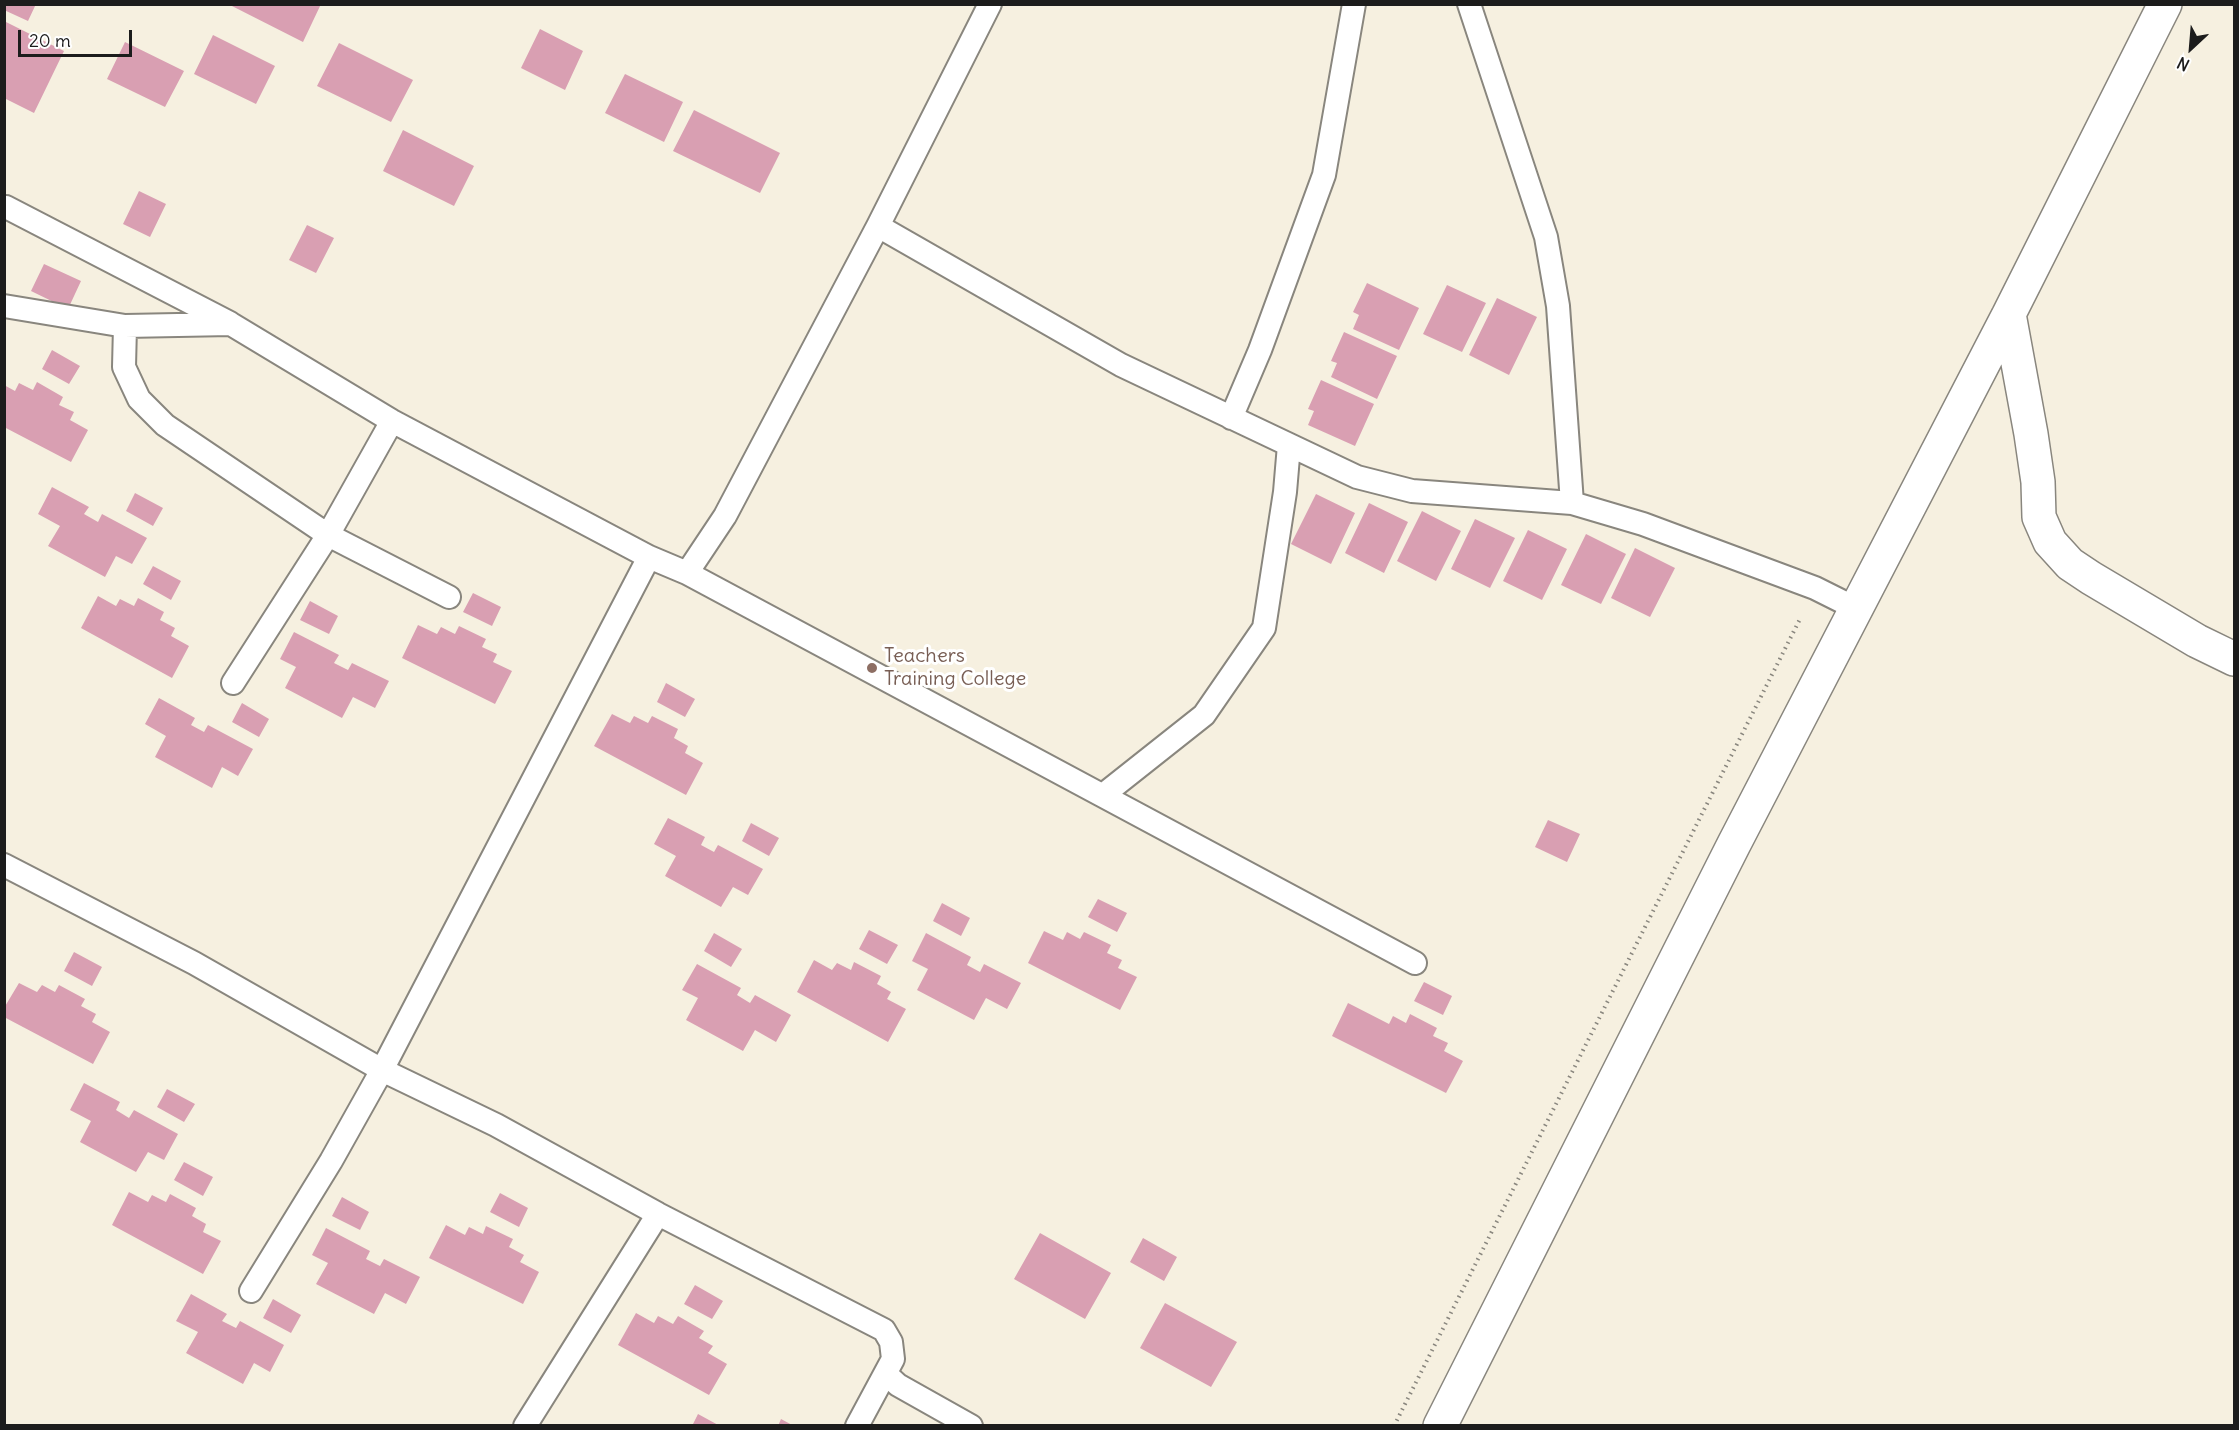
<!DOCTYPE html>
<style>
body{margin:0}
#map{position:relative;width:2239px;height:1430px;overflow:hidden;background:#f6f0e0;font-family:Delius,sans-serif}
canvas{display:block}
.frame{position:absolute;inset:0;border:6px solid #1c1c1c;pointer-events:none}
.north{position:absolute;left:2161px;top:18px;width:60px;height:60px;-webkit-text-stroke:4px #fff;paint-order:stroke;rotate:206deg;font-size:16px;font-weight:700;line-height:24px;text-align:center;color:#1c1c1c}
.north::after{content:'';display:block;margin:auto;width:21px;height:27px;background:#1c1c1c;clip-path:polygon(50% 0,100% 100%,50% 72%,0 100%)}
.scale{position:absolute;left:18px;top:30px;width:114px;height:27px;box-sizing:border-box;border:3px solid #1c1c1c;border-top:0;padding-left:8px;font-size:18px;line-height:21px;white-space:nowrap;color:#1c1c1c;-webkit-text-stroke:4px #fff;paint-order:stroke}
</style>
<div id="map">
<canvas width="2239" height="1430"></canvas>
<div class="frame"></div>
<div class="north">N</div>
<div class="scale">20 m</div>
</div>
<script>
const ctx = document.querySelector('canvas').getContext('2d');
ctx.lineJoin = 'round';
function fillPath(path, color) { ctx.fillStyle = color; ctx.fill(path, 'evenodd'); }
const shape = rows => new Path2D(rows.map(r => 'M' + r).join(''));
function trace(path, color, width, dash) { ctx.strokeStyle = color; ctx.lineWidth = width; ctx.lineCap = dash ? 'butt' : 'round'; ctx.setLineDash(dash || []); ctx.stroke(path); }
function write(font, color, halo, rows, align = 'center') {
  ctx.font = font + ' Delius,sans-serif'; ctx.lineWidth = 6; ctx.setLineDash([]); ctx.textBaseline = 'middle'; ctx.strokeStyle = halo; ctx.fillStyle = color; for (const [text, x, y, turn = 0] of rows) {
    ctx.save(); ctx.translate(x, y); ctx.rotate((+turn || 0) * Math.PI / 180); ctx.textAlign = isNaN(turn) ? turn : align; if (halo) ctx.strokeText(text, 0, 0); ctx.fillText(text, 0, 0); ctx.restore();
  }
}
const building = shape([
 [4,4,36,4,28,21,4,10],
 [228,4,321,4,303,42],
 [4,21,64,51,34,113,4,98],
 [540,29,583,51,565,90,521,68],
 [213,35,275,66,256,104,194,74],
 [125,42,184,71,165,107,107,79],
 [339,43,413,80,391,122,317,86],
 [625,74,683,102,664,142,605,113],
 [694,110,780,153,760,193,673,151],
 [403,130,474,166,454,206,383,171],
 [139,191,166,204,150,237,123,224],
 [307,225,334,238,316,273,289,260],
 [44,264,81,281,68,309,31,291],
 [1367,283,1419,308,1399,350,1353,329,1359,315,1353,312],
 [1447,285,1486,303,1462,352,1423,334],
 [1497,298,1537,317,1509,375,1469,355],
 [1344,332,1397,356,1377,399,1331,377,1337,363,1331,361],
 [52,350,80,366,69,384,42,369],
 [1321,380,1374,404,1355,446,1308,425,1314,411,1308,409],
 [37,382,63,397,59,405,74,412,70,420,88,430,71,462,4,427,4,385,15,391,19,383,33,390],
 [52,487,89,507,84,514,98,522,102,514,147,538,132,564,116,556,105,577,48,546,60,526,38,514],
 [135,493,163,508,153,526,126,511],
 [1316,494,1355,513,1331,564,1291,544],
 [1369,503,1408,522,1384,573,1345,553],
 [1422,511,1461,531,1436,581,1397,561],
 [1475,519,1515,538,1490,588,1451,569],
 [1528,530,1567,549,1542,600,1503,581],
 [1586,534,1626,554,1601,604,1561,585],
 [1635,548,1675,568,1650,617,1611,598],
 [153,566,181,581,171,600,143,584],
 [473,593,501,607,492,626,463,612],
 [98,596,116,606,120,599,134,606,138,598,164,612,160,620,175,628,171,636,189,646,172,678,81,628],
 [310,601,338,616,329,634,300,620],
 [418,625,437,634,441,627,455,634,459,626,486,639,482,647,497,654,493,662,512,671,495,704,402,658],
 [294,632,339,655,334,663,348,670,352,663,389,681,375,708,353,697,342,718,285,688,296,667,280,659],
 [666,683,695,699,685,717,657,702],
 [159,698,195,718,191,725,204,732,208,725,253,749,238,776,222,767,212,788,155,757,166,736,145,724],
 [242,703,269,719,259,737,232,722],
 [612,714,630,723,634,716,648,723,652,716,678,729,674,738,688,746,685,753,703,763,686,795,594,746],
 [668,818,705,837,701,845,714,852,718,845,763,869,748,895,733,887,721,907,665,876,676,856,654,844],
 [1548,820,1580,834,1567,862,1535,847],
 [751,823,779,838,769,856,742,841],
 [1098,899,1127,913,1117,932,1088,917],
 [942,903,970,918,961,936,933,921],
 [869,930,898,945,887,964,859,949],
 [1044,931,1063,940,1067,932,1080,939,1084,932,1111,945,1107,953,1122,960,1118,968,1137,977,1120,1010,1028,963],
 [714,933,742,949,731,967,704,951],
 [926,933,971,957,967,965,980,972,984,964,1021,983,1007,1009,986,998,974,1020,917,990,928,969,912,961],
 [74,952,102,967,92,986,64,971],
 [814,960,832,970,837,963,851,970,854,962,881,976,877,984,891,992,887,999,906,1009,888,1042,797,992],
 [697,964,741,988,737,995,750,1003,755,995,791,1015,776,1042,755,1030,743,1051,686,1020,698,998,682,990],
 [1424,982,1452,996,1443,1015,1414,1001],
 [19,983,37,992,42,985,55,992,59,985,85,999,81,1006,96,1014,92,1022,110,1032,93,1064,4,1017,4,1008],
 [1348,1003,1389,1024,1393,1016,1406,1023,1410,1014,1437,1028,1433,1036,1448,1043,1444,1051,1463,1061,1446,1093,1332,1036],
 [84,1083,120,1102,116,1110,129,1118,134,1110,178,1134,164,1160,148,1152,136,1172,80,1142,91,1121,70,1110],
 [167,1089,195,1104,184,1122,157,1107],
 [184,1162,213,1177,203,1196,174,1180],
 [129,1192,148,1202,152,1195,166,1202,170,1194,196,1208,192,1216,206,1224,203,1232,221,1241,203,1274,112,1225],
 [500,1193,528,1208,519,1227,490,1212],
 [342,1197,369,1212,360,1230,332,1216],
 [446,1225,465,1235,469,1227,483,1234,486,1226,513,1239,509,1247,524,1255,520,1262,539,1272,523,1304,429,1258],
 [326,1228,370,1251,366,1259,380,1266,384,1259,420,1277,406,1304,385,1293,374,1314,316,1284,328,1263,312,1255],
 [1040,1233,1111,1273,1085,1319,1014,1279],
 [1143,1238,1177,1257,1164,1281,1130,1262],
 [695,1285,723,1301,712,1319,684,1304],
 [191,1294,227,1314,222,1321,236,1328,240,1321,284,1345,270,1372,254,1363,243,1384,186,1353,198,1332,176,1321],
 [273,1299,301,1315,291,1333,263,1318],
 [1165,1303,1237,1342,1211,1387,1140,1348],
 [636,1313,654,1323,658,1316,673,1324,678,1316,704,1331,699,1338,713,1346,708,1353,727,1364,709,1395,618,1345],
 [698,1414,720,1426,692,1426],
 [781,1419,794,1426,778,1426]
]);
const path = shape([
 [1394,1426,1801,617]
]);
const service = shape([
 [1469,4,1546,237,1558,306,1572,503],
 [6,207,230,323],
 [878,226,1121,365,1357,477,1412,491,1572,503,1643,524,1815,588,1857,609],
 [4,306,125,326,231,324,392,421,649,557,687,573,1415,963],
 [125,326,124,367,139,399,165,425,328,535,449,597],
 [1231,418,1260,350,1324,175,1354,4],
 [687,573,725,516,878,226,990,4],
 [233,683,328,535,392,421],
 [1103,795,1204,715,1264,628,1285,492,1289,445],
 [4,865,194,963,382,1070,496,1125,658,1214,884,1330,891,1342,893,1359,857,1426],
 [251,1291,331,1161,382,1070,649,557],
 [886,1374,898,1385,971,1426],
 [525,1426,658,1214]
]);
const minor = shape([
 [2009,314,2031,434,2038,482,2039,517,2050,542,2070,564,2091,578,2197,641,2234,659],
 [1440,1426,1734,844,2009,314,2165,4]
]);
const markers = [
 [872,668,6,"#8d6e63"]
];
const educationNames = [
 ["Teachers",884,656],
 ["Training College",884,679]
];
fillPath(building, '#d99fb2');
trace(service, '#89867e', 26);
trace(minor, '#89867e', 36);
trace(path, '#89867e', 4, [1.5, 4.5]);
trace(service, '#fff', 22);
trace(minor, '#fff', 33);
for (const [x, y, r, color] of markers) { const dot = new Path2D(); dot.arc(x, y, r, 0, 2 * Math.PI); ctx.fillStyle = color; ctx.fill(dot); trace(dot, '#fff', 2); }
write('20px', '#785e54', '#fff', educationNames, 'left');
</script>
